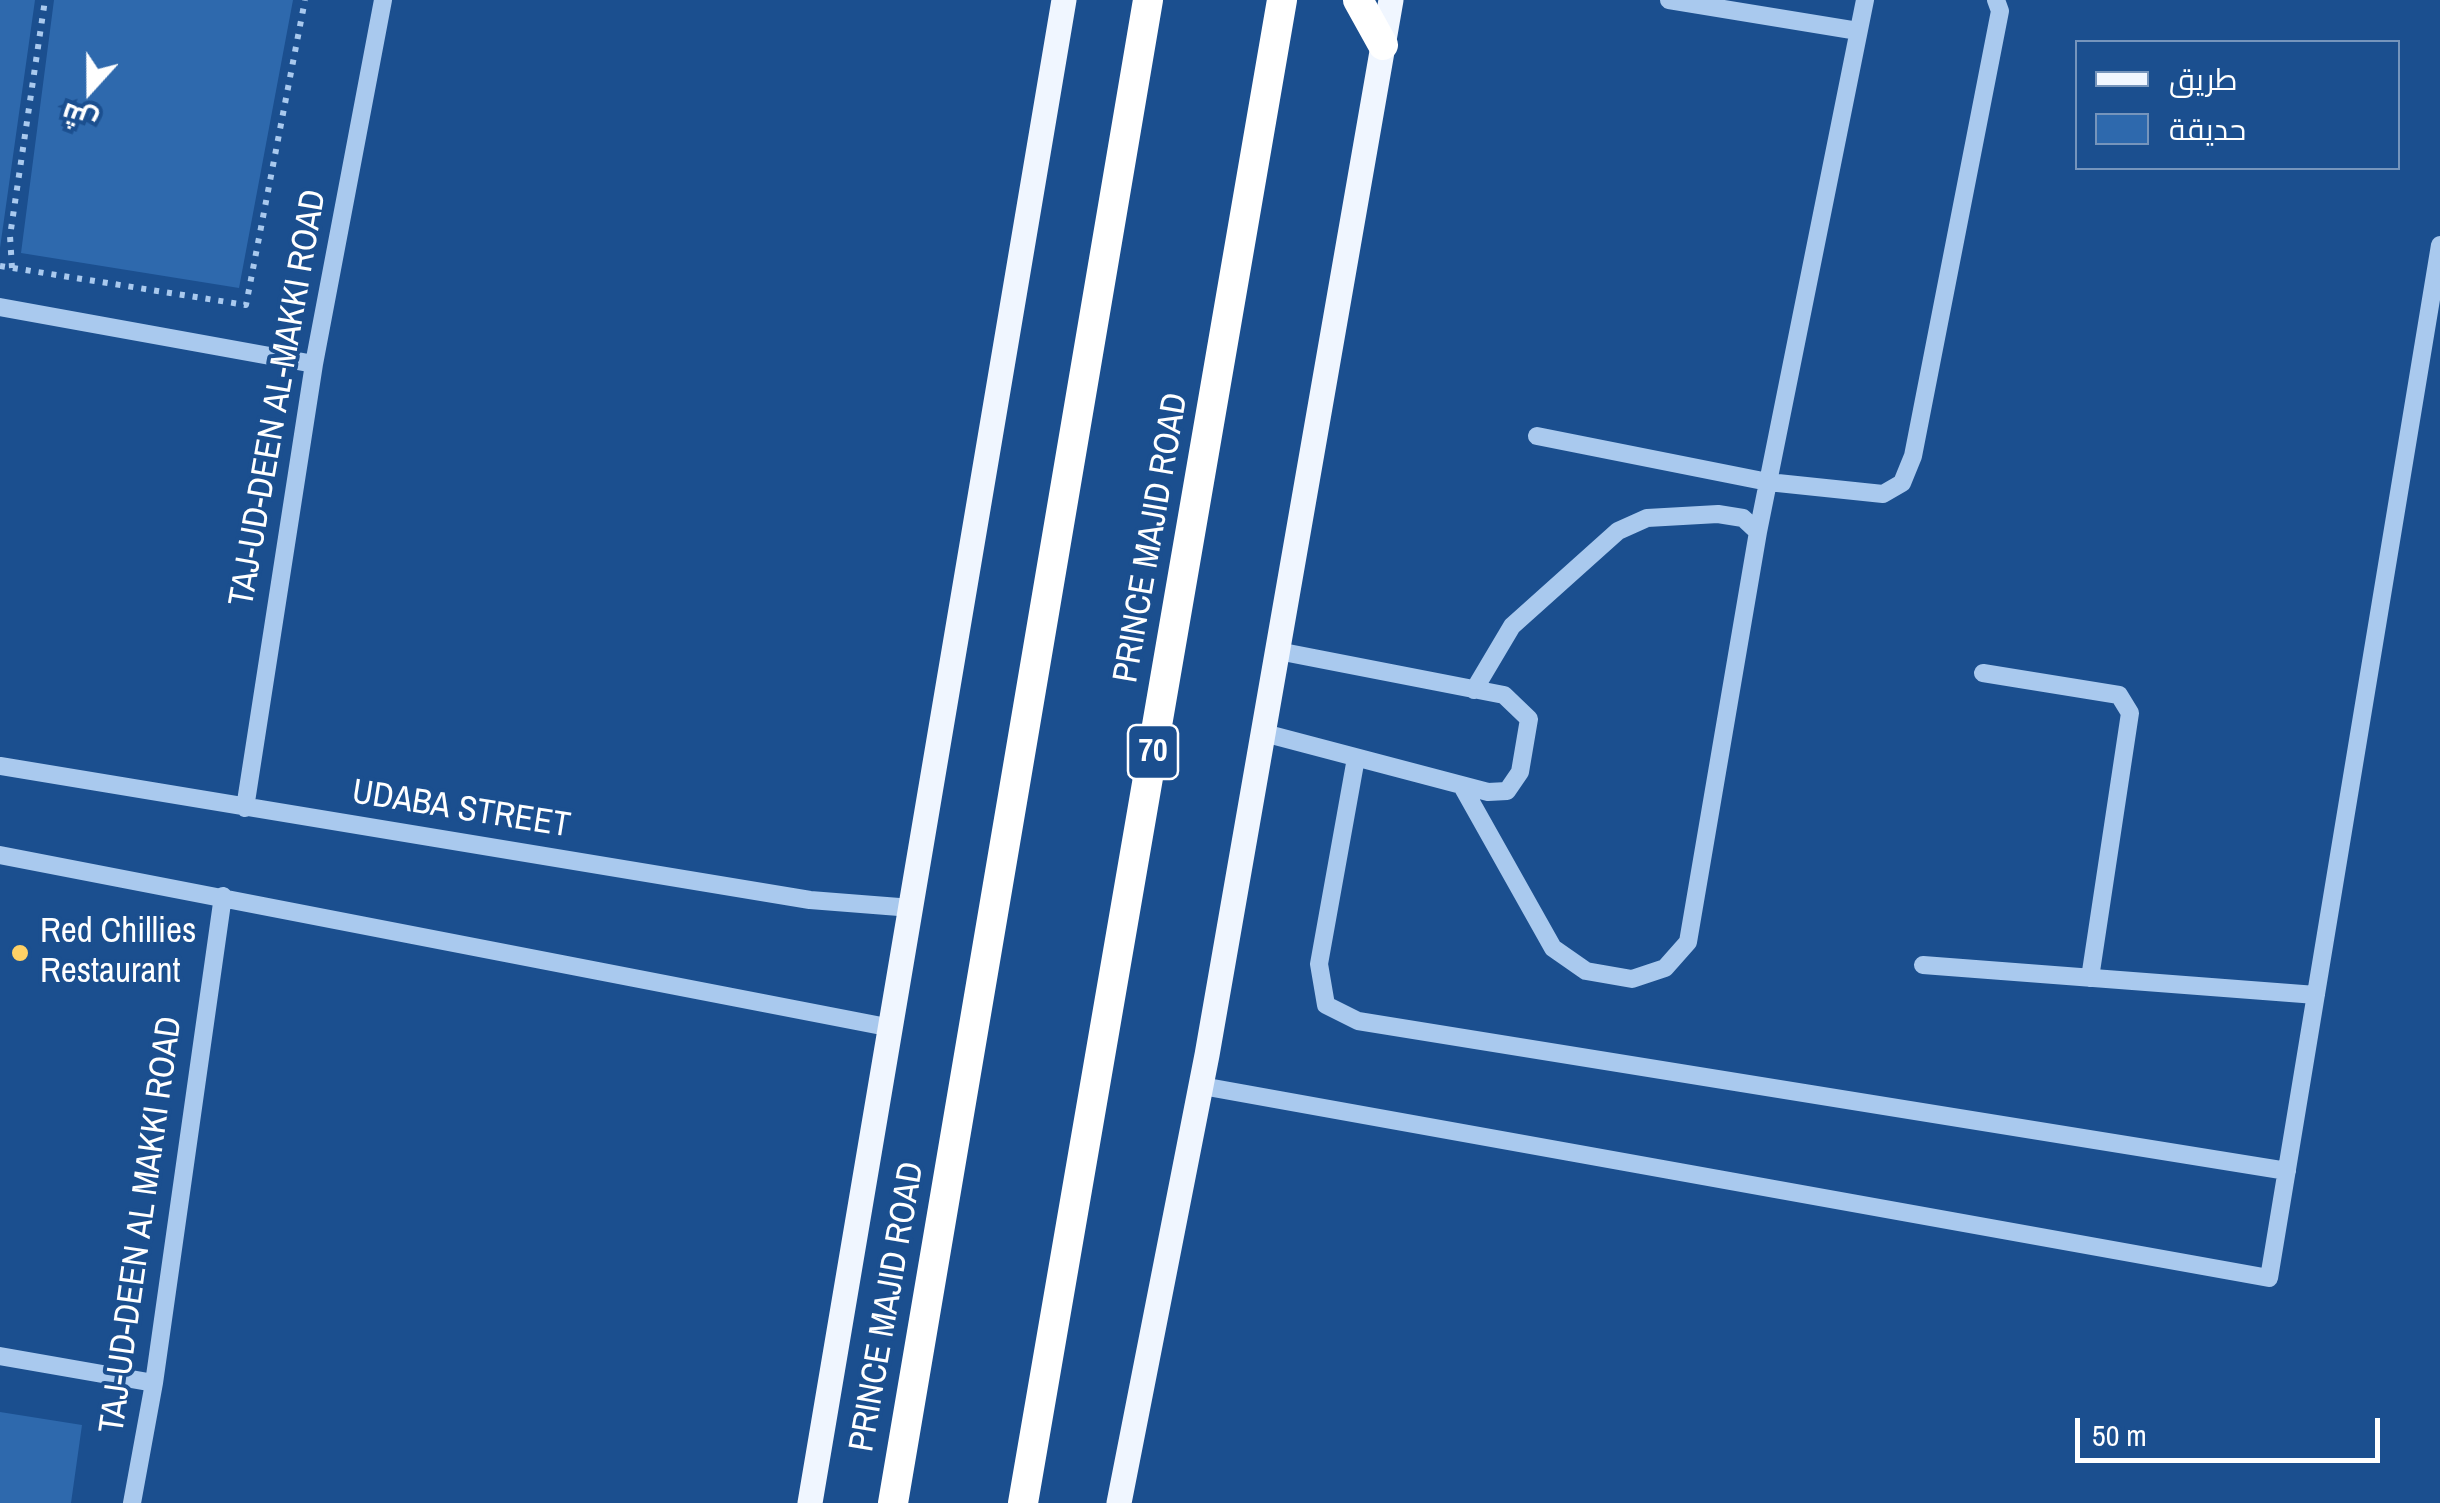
<!DOCTYPE html>
<meta charset="utf-8">
<style>
body{margin:0}
#map{position:relative;width:2440px;height:1503px;overflow:hidden;background:#1b4f8f;font-family:"Archivo Narrow",Cairo,sans-serif}
canvas{display:block}
.legend{position:absolute;left:2075px;top:40px;width:325px;height:130px;box-sizing:border-box;background:#1b4f8f;border:2px solid #7695bc;margin:0;padding:12px 18px;list-style:none;font-size:30px;color:#fff}
.legend li{display:flex;align-items:center;gap:20px;height:50px}
.legend b{width:50px;border:2px solid #7695bc}
.north{position:absolute;left:40px;top:40px;width:100px;height:100px;-webkit-text-stroke:8px #1b4f8f;paint-order:stroke;rotate:201deg;font-size:28px;font-weight:700;line-height:40px;text-align:center;color:#fff}
.north::after{content:'';display:block;margin:auto;width:35px;height:45px;background:#fff;clip-path:polygon(50% 0,100% 100%,50% 72%,0 100%)}
.scale{position:absolute;left:2075px;top:1418px;width:305px;height:45px;box-sizing:border-box;border:5px solid #fff;border-top:0;padding-left:12px;font-size:30px;line-height:35px;white-space:nowrap;color:#fff;-webkit-text-stroke:8px #1b4f8f;paint-order:stroke}
</style>
<div id="map">
<canvas width="2440" height="1503"></canvas>
<ul class="legend">
<li><b style="height:12px;background:#f0f6ff"></b>طريق</li>
<li><b style="height:28px;background:#2e69ad"></b>حديقة</li>
</ul>
<div class="north">ش</div>
<div class="scale">50 m</div>
</div>
<script>
const ctx = document.querySelector('canvas').getContext('2d');
ctx.lineJoin = 'round';
function fillPath(path, color) { ctx.fillStyle = color; ctx.fill(path, 'evenodd'); }
const shape = rows => new Path2D(rows.map(r => 'M' + r).join(''));
function trace(path, color, width, dash) { ctx.strokeStyle = color; ctx.lineWidth = width; ctx.lineCap = dash ? 'butt' : 'round'; ctx.setLineDash(dash || []); ctx.stroke(path); }
function write(font, color, halo, rows, align = 'center') {
  ctx.font = font + ' "Archivo Narrow",sans-serif'; ctx.lineWidth = 8; ctx.setLineDash([]); ctx.textBaseline = 'middle'; ctx.strokeStyle = halo; ctx.fillStyle = color; for (const [text, x, y, turn = 0] of rows) {
    ctx.save(); ctx.translate(x, y); ctx.rotate((+turn || 0) * Math.PI / 180); ctx.textAlign = isNaN(turn) ? turn : align; if (halo) ctx.strokeText(text, 0, 0); ctx.fillText(text, 0, 0); ctx.restore();
  }
}
const green = shape([
 [0,0,35,0,0,248],
 [54,0,293,0,239,288,21,253],
 [0,1412,82,1425,71,1503,0,1503]
]);
const path = shape([
 [0,266,246,305,305,0],
 [12,268,10,236,45,0]
]);
const minor = shape([
 [1669,0,1858,31],
 [0,307,314,364],
 [1537,436,1768,482,1883,494,1902,483,1913,456,2000,11,1996,0],
 [1758,532,1865,0],
 [1983,673,2119,695,2130,713,2090,978],
 [1264,733,1488,792,1507,791,1520,772,1529,719,1504,695,1278,651],
 [1356,758,1319,964,1326,1005,1358,1021,2287,1171],
 [0,766,810,900,912,908],
 [1462,786,1553,948,1586,971,1632,979,1665,968,1688,942,1758,532,1743,518,1718,514,1647,518,1618,531,1512,626,1474,690],
 [245,808,314,364,383,0],
 [0,855,892,1028],
 [1923,965,2316,995],
 [1202,1086,2269,1278,2440,245],
 [0,1356,154,1383],
 [132,1503,154,1383,223,896]
]);
const major = shape([
 [810,1503,1064,0],
 [1119,1503,1207,1055,1391,0]
]);
const highway = shape([
 [1358,0,1383,45],
 [893,1503,1148,0],
 [1023,1503,1282,0]
]);
const markers = [
 [20,953,10,"#ffd166"]
];
const shields = [
 [1153,752,50]
];
const shieldNames = [
 ["70",1153,752]
];
const streetNames = [
 ["TAJ-UD-DEEN AL-MAKKI ROAD",279,398,-80],
 ["PRINCE MAJID ROAD",1152,538,-80],
 ["UDABA STREET",461,810,9],
 ["TAJ-UD-DEEN AL MAKKI ROAD",142,1225,-82],
 ["PRINCE MAJID ROAD",888,1307,-80]
];
const poiNames = [
 ["Red Chillies",40,933],
 ["Restaurant",40,973]
];
fillPath(green, '#2e69ad');
trace(path, '#a9c9ee', 6, [5, 8]);
trace(minor, '#a9c9ee', 18);
trace(major, '#f0f6ff', 25);
trace(highway, '#fff', 30);
for (const [x, y, r, color] of markers) { const dot = new Path2D(); dot.arc(x, y, r, 0, 2 * Math.PI); ctx.fillStyle = color; ctx.fill(dot); trace(dot, '#1b4f8f', 4); }
for (const [x, y, w] of shields) { const box = new Path2D(); box.roundRect(x - w / 2, y - 27, w, 54, 8); ctx.fillStyle = '#1b4f8f'; ctx.fill(box); trace(box, '#fff', 2.5); }
write('bold 32px', '#fff', null, shieldNames);
write('35px', '#fff', '#1b4f8f', streetNames);
write('35px', '#fff', '#1b4f8f', poiNames, 'left');
</script>
